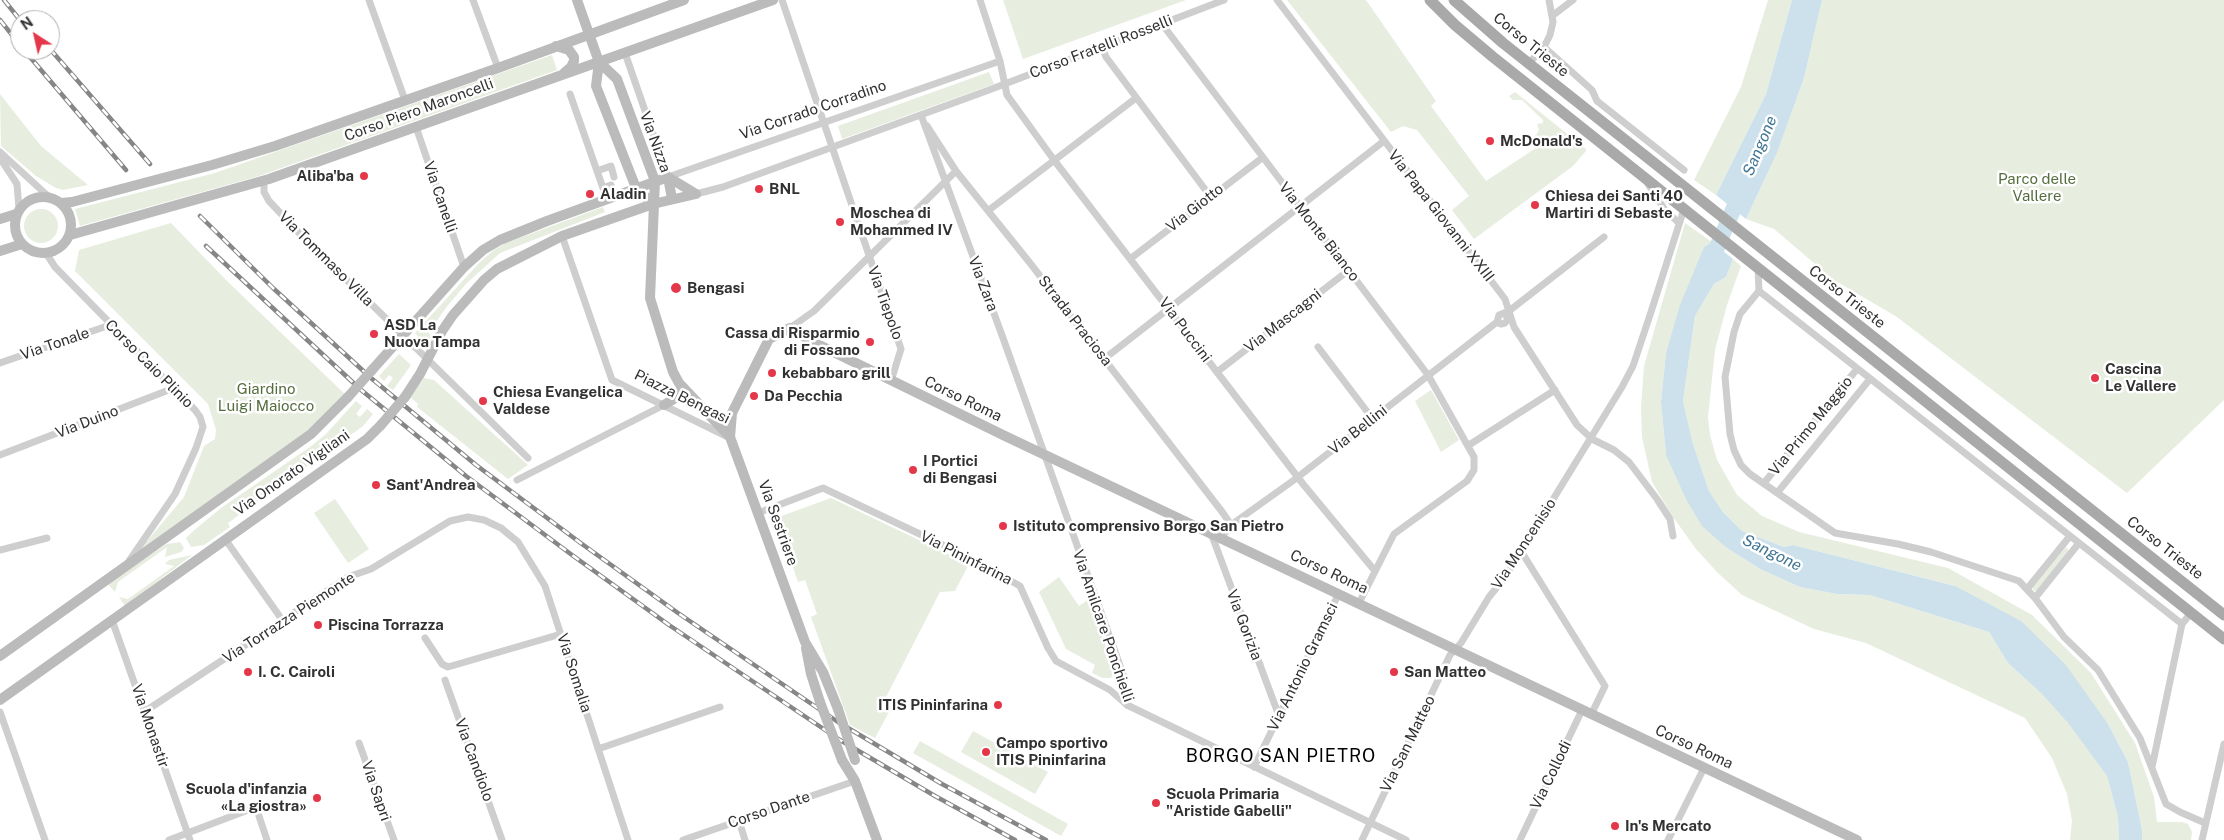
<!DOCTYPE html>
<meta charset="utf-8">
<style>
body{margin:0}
#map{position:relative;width:2224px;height:840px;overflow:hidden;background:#fff;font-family:"Public Sans",sans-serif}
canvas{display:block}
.north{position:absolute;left:10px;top:10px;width:50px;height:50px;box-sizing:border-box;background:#fff;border:1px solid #adadad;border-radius:50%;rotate:325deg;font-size:14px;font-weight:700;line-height:20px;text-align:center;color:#313131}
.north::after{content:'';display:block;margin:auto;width:18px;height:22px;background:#e43749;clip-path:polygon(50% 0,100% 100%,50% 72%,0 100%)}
</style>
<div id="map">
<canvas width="2224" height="840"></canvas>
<div class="north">N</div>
</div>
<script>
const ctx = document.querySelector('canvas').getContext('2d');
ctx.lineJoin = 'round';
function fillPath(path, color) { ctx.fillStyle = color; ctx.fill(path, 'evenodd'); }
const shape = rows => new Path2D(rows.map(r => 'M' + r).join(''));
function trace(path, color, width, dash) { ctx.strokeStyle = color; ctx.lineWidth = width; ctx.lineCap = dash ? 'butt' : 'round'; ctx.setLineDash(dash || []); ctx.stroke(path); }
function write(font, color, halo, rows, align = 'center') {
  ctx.font = font + ' "Public Sans",sans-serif'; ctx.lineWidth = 5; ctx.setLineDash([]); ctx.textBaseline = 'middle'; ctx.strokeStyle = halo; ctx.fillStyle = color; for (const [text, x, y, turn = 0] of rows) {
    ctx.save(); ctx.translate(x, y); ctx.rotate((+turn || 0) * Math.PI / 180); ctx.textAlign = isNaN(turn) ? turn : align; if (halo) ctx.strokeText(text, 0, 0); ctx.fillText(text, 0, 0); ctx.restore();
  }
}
const green = shape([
 [1003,0,1186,0,1023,59],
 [1287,0,1366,0,1436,101,1431,106,1486,181,1536,148,1519,137,1531,138,1536,135,1539,130,1537,124,1543,123,1543,120,1522,100,1513,100,1509,96,1515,92,1586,149,1586,151,1573,166,1474,239,1452,210,1469,196,1417,130,1403,126,1391,132],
 [1768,0,1792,0,1766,94,1716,195,1694,180,1741,87],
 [1822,0,2224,0,2224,400,2127,493,1897,317,1834,280,1774,229,1746,219,1777,153,1804,78],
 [552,55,557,70,259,176,80,226,75,209,215,173],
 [989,72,994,84,842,139,838,126],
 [0,94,41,146,88,185,63,190,56,188,36,176,1,146],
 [603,207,605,212,500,253,467,283,448,305,429,332,431,337,426,345,415,333,480,262,494,250,506,243],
 '24 226a17 17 0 1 1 34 0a17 17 0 1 1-34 0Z',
 [171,223,227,281,348,397,333,414,127,565,184,497,204,446,215,439,216,430,208,404,75,271,79,250],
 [1685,223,1712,242,1704,247,1666,353,1661,402,1666,455,1727,548,1760,569,1800,587,1837,594,1870,595,1989,632,2008,663,2042,694,2070,724,2107,776,2118,817,2119,840,2070,840,2072,821,2067,794,2052,758,2025,718,1866,643,1814,629,1742,595,1717,572,1696,549,1673,517,1652,482,1642,437,1641,407,1644,366],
 [1733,259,1741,266,1727,305,1715,350,1708,417,1710,435,1717,460,1737,495,1762,516,1799,532,1948,568,2032,615,2091,673,2135,743,2154,797,2157,822,2182,822,2188,824,2192,832,2191,840,2142,840,2142,830,2128,762,2108,724,1955,586,1793,545,1784,547,1742,531,1723,512,1709,491,1693,444,1683,401,1695,316,1714,284,1726,277],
 [399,354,411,365,393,390,387,386,393,378,389,375,384,381,379,376],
 [424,378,434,380,528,465,508,479,417,407,418,404,410,397],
 [1431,390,1459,440,1441,452,1415,401],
 [356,401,362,406,356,414,360,417,367,409,373,414,363,426,228,523,230,527,204,545,191,547,186,538,192,532,221,508,310,447,326,434],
 [831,498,969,564,955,591,940,592,881,707,889,712,875,738,850,725,811,617,817,614,805,580,798,582,776,518],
 [335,499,369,549,348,563,314,513],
 [180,542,184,548,181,552,165,557,167,547,118,582,115,592,107,583,167,544],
 [2066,547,2069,551,2037,591,2034,591,2032,587],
 [192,555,125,606,119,597,128,599,174,566,165,564,169,560],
 [1059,577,1079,606,1089,599,1114,671,1111,678,1103,678,1092,673,1095,665,1066,649,1039,592],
 [973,731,1048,772,1035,794,961,752],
 [920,741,1068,824,1061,836,913,753]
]);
const water = shape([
 [1792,0,1822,0,1804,78,1777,153,1746,219,1716,195,1766,94],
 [1712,242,1733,259,1726,277,1714,284,1695,316,1683,401,1693,444,1709,491,1723,512,1742,531,1784,547,1793,545,1955,586,2021,621,2065,664,2108,724,2128,762,2142,830,2142,840,2119,840,2118,817,2107,776,2069,724,2042,694,2008,663,1989,632,1870,595,1837,594,1800,587,1760,569,1727,548,1702,526,1686,499,1666,455,1661,402,1666,353,1680,305,1704,247]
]);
const river = shape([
 [1709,266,1742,189]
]);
const street = shape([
 [369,0,405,100],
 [473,0,498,68],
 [782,0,901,349,891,381],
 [980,0,1000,61,1007,95,1054,160,1303,484,1375,571],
 [1277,0,1505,299,1514,327,1577,425,1592,439,1614,450,1629,462,1657,499,1670,519,1673,536],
 [1552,16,1573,0],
 [1162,24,1428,375,1474,457,1474,470,1467,481,1394,534,1359,603],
 [1102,47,1106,57,1210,196],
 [1544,47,1592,90,1597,101,1684,170],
 [625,53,668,177,1000,61],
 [1529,63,1544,47,1550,35,1553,22,1549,0],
 [570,94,603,188,611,185,613,190],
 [921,115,1003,338,1123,674,1127,705],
 [927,126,956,171,1030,263,1223,513,1231,525],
 [416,127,464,267],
 [0,152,49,197],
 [0,158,17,184,19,209],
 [597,171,611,166,614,177],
 [264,180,264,192,269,201,303,237,528,458],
 [1648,184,1665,210,1679,223],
 [696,194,723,187,989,90,1224,0],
 [989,210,1136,98],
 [562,236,612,380,726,436],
 [46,253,55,267,195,410,200,417,203,427,196,448,175,494,129,561],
 [1130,259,1262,158],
 [1758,269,1759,291,2182,624],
 [1759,291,1740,314,1734,332,1725,377,1730,434,1734,450,1741,465,1750,474,1835,533,1898,544,1931,552,2019,581,2035,598,2064,637,2098,670,2140,738,2166,804,2180,812,2205,823],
 [1497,322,1501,324,1505,323,1508,319,1505,314],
 [790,328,814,311,956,171],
 [1318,347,1372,418],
 [1104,359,1384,141],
 [0,363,110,325],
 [1217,372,1349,270],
 [1469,445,1555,390],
 [0,455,174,388],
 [517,480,664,405],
 [1764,483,1857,369],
 [1777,493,1870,379],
 [758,513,823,488,966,556,1020,586,1048,648,1056,661,1110,690,1127,705,1406,840],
 [1211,533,1279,716],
 [1221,538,1231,525,1294,480,1497,322,1499,315,1509,311,1604,237],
 [225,539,283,621],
 [0,550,47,538],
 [1521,551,1605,686,1591,715],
 [2027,589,2070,536],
 [2035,598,2079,543],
 [112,620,190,840],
 [425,638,442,664,448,667,561,634],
 [445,680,502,840],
 [0,712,45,840],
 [144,712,348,577,371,569,450,521,468,517,484,520,501,528,518,542,545,586,628,840],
 [359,743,394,840],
 [598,749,720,707],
 [1254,767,1339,593],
 [2152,767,2182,624,2191,613],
 [739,821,745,840],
 [169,840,256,807,267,840],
 [683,840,855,781],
 [1362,840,1450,655,1461,643,1489,597,1506,576,1622,387,1633,366,1651,312,1684,209],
 [1520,840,1582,710],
 [1668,840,1704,768],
 [2202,840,2224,744]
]);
const secondary = shape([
 [577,0,599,62,596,86,636,188,653,204],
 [556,46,569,50,574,57,574,61,571,67,564,73],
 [599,62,617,79,655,181,650,298,673,372,679,383,730,437],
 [668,177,696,194],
 [668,177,672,199],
 '15 225a28 28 0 1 1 56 0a28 28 0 1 1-56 0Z',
 [61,203,72,202,212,165,275,146,498,68,684,0],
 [0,219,16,214],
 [70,235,269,179,773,0],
 [0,251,22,244],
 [372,370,464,267,483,250,500,240,547,221,668,177],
 [405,397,420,374,442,331,453,315,484,280,497,269,562,236,653,204,696,194],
 [664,405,677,397,682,387],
 [806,648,811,674,820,702],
 [0,656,311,434,348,397],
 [0,700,367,439,381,425],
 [838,709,823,672,805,642,730,437,732,413,769,339,790,328,809,340,1005,436,1857,840],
 [842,760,855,781,877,840]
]);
const primary = shape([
 [1430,0,1455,25,1493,57,2224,639],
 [1454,0,1503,43,2224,615]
]);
const rail = shape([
 [4,0,20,20],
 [0,20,20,45],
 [50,49,150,164],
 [24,50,126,170],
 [200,216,273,288,371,378,476,465,582,544,678,613,838,722,942,784,1046,840],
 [206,246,360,389,466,476,572,555,669,625,840,740,935,796,1015,840]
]);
const secondaryBridge = shape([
 [348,397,372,370],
 [381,425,405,397],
 [820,702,842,760],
 [838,709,855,760]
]);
const markers = [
 [1490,141,5,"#e43749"],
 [364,176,5,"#e43749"],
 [759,189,5,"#e43749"],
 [590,194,5,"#e43749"],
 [1535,205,5,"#e43749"],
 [840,222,5,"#e43749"],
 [676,288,6,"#e43749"],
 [374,334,5,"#e43749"],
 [870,342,5,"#e43749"],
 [772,373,5,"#e43749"],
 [2095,378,5,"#e43749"],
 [754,396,5,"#e43749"],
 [483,401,5,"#e43749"],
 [913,470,5,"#e43749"],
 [376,485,5,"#e43749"],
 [1003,526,5,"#e43749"],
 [318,625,5,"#e43749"],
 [248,672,5,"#e43749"],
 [1394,672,5,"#e43749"],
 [998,705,5,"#e43749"],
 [986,752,5,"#e43749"],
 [317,798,5,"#e43749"],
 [1156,803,5,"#e43749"],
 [1615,826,5,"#e43749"]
];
const streetNames = [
 ["Corso Trieste",1531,45,39],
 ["Corso Fratelli Rosselli",1101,47,-21],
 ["Corso Piero Maroncelli",419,110,-20],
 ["Via Corrado Corradino",813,110,-19],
 ["Via Nizza",655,142,70],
 ["Via Canelli",440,197,71],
 ["Via Giotto",1195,208,-38],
 ["Via Papa Giovanni XXIII",1441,216,52],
 ["Via Monte Bianco",1319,232,52],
 ["Via Tommaso Villa",326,259,45],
 ["Via Zara",983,284,69],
 ["Corso Trieste",1847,297,38],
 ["Via Tiepolo",885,303,70],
 ["Strada Praciosa",1075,321,52],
 ["Via Mascagni",1283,321,-38],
 ["Via Puccini",1185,330,53],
 ["Via Tonale",55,344,-19],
 ["Corso Caio Plinio",149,364,45],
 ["Piazza Bengasi",682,397,26],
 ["Corso Roma",963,399,26],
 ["Via Duino",87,422,-21],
 ["Via Primo Maggio",1811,426,-51],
 ["Via Bellini",1358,430,-38],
 ["Via Onorato Vigliani",292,473,-35],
 ["Via Sestriere",778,523,70],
 ["Via Moncenisio",1524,544,-57],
 ["Corso Trieste",2165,548,38],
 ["Via Pininfarina",966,558,27],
 ["Corso Roma",1329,572,25],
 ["Via Torrazza Piemonte",289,618,-33],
 ["Via Gorizia",1244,625,69],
 ["Via Amilcare Ponchielli",1103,626,71],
 ["Via Antonio Gramsci",1303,667,-64],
 ["Via Somalia",574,673,72],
 ["Via Monastir",150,726,71],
 ["Via San Matteo",1408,744,-64],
 ["Corso Roma",1694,747,25],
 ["Via Candiolo",474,760,70],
 ["Via Collodi",1551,775,-64],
 ["Via Sapri",376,791,71],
 ["Corso Dante",769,810,-19]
];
const poiNames = [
 ["McDonald's",1500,141],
 ["Aliba'ba",354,176,"right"],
 ["BNL",769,189],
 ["Aladin",600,194],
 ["Chiesa dei Santi 40",1545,196],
 ["Martiri di Sebaste",1545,213],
 ["Moschea di",850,213],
 ["Mohammed IV",850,230],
 ["Bengasi",687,288],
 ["ASD La",384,325],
 ["Nuova Tampa",384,342],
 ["Cassa di Risparmio",860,333,"right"],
 ["di Fossano",860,350,"right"],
 ["Cascina",2105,369],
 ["Le Vallere",2105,386],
 ["kebabbaro grill",782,373],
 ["Chiesa Evangelica",493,392],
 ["Valdese",493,409],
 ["Da Pecchia",764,396],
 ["I Portici",923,461],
 ["di Bengasi",923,478],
 ["Sant'Andrea",386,485],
 ["Istituto comprensivo Borgo San Pietro",1013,526],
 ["Piscina Torrazza",328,625],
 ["I. C. Cairoli",258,672],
 ["San Matteo",1404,672],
 ["ITIS Pininfarina",988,705,"right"],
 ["Campo sportivo",996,743],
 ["ITIS Pininfarina",996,760],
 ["Scuola d'infanzia",307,789,"right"],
 ["«La giostra»",307,806,"right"],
 ["Scuola Primaria",1166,794],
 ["\"Aristide Gabelli\"",1166,811],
 ["In's Mercato",1625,826]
];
const parkNames = [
 ["Parco delle",2037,179],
 ["Vallere",2037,196],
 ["Giardino",266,389],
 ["Luigi Maiocco",266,406]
];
const waterNames = [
 ["Sangone",1760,146,-67],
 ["Sangone",1772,553,26]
];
const quarterNames = [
 ["BORGO SAN PIETRO",1281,756]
];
fillPath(green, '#e7eddf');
fillPath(water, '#cce1ec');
trace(river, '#cce1ec', 16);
trace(street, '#cecece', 7);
trace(secondary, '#bbb', 10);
trace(primary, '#a9a9a9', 11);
trace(rail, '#868686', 4.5);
trace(rail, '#fff', 2.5, [8]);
trace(secondaryBridge, '#bbb', 10);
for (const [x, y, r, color] of markers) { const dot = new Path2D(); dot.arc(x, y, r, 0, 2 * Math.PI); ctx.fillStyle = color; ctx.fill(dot); trace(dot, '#fff', 2); }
write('15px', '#313131', '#fff', streetNames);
write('bold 15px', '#313131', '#fff', poiNames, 'left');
write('15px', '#556d3e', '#fff', parkNames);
write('italic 16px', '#3f7593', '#fff', waterNames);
ctx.letterSpacing = '1px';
write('18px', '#000', '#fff', quarterNames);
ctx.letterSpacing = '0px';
</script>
